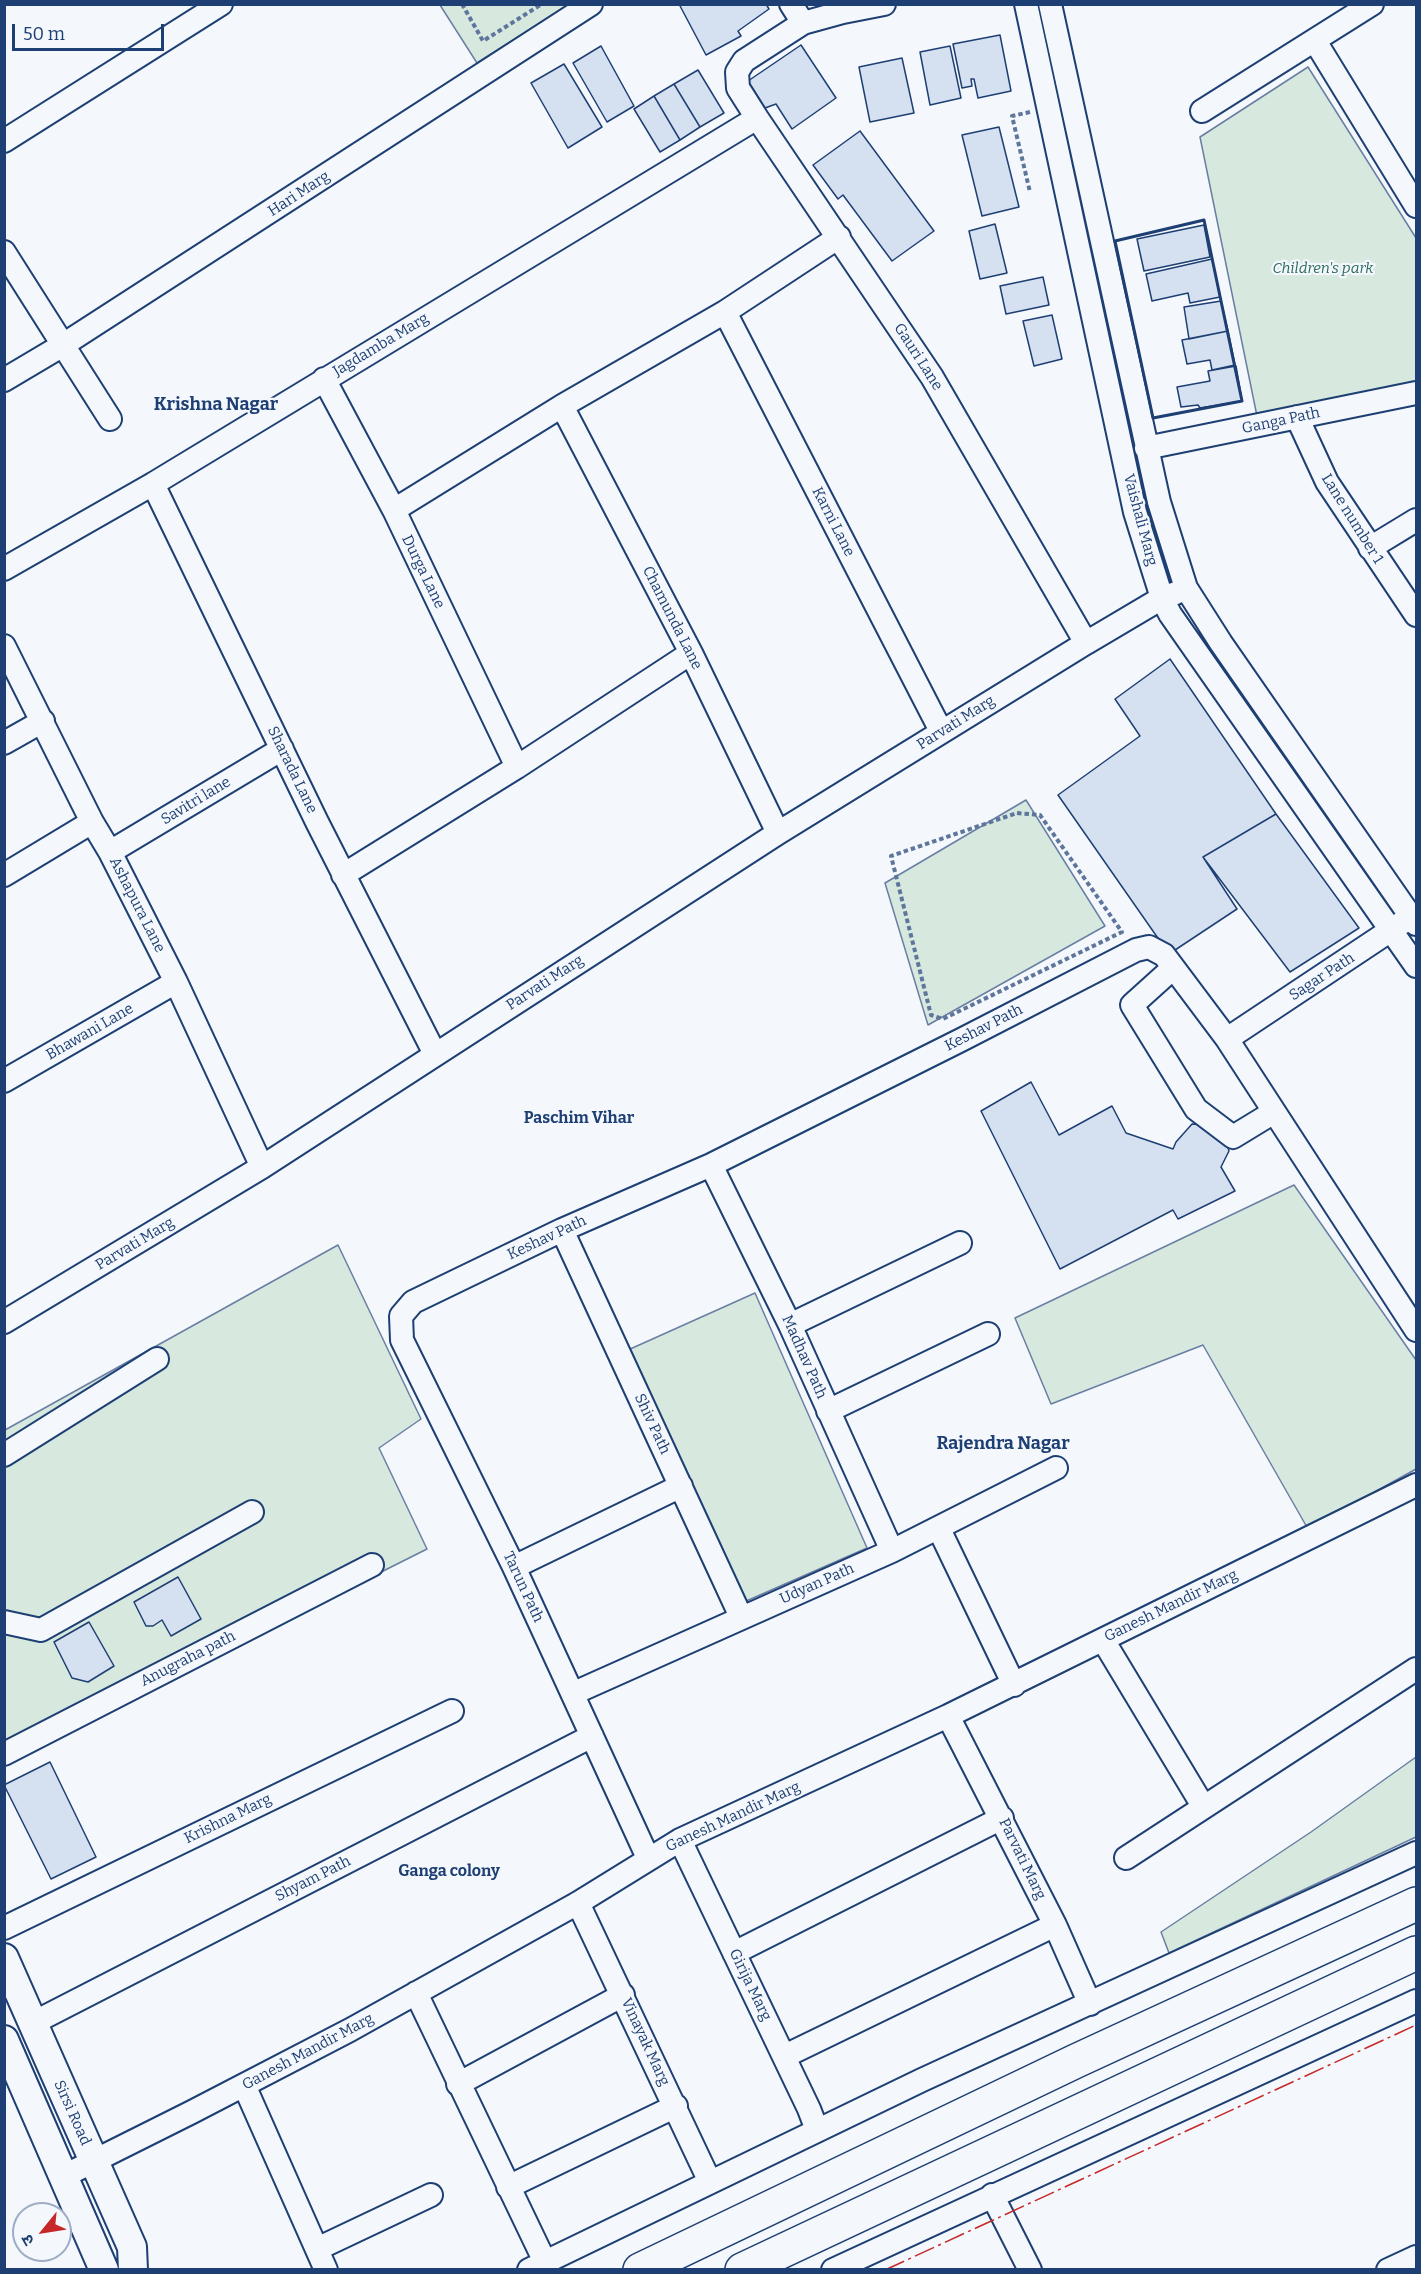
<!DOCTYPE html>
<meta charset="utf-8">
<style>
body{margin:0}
#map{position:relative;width:1421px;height:2274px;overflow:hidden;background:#f4f7fb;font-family:Bitter,"Noto Sans Devanagari",serif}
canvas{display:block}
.frame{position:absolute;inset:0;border:6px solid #1d3f73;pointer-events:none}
.north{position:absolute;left:12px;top:2202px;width:60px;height:60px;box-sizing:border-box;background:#f4f7fb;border:2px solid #9eadc5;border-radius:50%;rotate:240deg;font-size:16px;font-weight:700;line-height:24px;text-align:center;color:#1d3f73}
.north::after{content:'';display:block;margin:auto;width:21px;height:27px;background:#c62828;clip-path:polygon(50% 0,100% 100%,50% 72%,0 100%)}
.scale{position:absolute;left:12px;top:24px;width:152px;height:27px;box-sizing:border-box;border:3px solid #1d3f73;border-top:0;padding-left:8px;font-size:18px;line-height:21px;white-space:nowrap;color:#1d3f73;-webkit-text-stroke:4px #f4f7fb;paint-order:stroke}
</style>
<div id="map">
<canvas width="1421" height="2274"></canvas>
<div class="frame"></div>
<div class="north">उ</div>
<div class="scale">50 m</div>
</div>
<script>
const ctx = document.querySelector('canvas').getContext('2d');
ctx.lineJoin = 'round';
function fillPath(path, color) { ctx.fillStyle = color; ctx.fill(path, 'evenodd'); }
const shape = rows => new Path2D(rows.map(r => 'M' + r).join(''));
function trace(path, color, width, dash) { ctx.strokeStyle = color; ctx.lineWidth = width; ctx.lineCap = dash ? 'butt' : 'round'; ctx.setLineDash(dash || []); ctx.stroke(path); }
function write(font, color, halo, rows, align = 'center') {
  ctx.font = font + ' Bitter,serif'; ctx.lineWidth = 4.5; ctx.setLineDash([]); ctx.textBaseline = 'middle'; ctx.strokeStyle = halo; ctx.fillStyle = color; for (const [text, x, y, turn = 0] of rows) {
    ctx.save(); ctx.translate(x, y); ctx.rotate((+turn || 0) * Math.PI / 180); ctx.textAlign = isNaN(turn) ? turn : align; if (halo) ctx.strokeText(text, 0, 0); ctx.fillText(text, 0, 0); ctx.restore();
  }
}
const green = shape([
 [440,5,569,5,477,63,440,5],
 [1308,67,1416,238,1416,388,1258,421,1200,137,1308,67],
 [1026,800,1105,926,928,1025,885,883,1026,800],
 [1294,1185,1416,1360,1416,1469,1308,1529,1203,1345,1051,1404,1015,1318,1294,1185],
 [338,1245,421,1419,379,1448,427,1549,5,1761,5,1430,338,1245],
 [755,1293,867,1548,744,1602,628,1350,755,1293],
 [1416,1757,1416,1837,1169,1953,1161,1932,1311,1832,1416,1757]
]);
const building = shape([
 [679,4,766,4,769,9,738,31,741,36,706,55,679,4],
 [1000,35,1011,91,978,98,974,79,971,79,972,86,962,88,953,44,1000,35],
 [801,45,836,98,792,129,776,104,765,108,748,81,801,45],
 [601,46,634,106,607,122,573,63,601,46],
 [950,46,961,98,930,105,920,52,950,46],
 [902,58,914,113,870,122,859,67,902,58],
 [564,64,602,127,568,148,531,83,564,64],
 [698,70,724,113,700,127,674,84,698,70],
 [674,84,700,127,680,140,654,96,674,84],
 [654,96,680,140,660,152,634,109,654,96],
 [999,127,1019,207,982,216,962,135,999,127],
 [860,131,934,231,892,261,843,195,838,199,813,165,860,131],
 [995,224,1007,273,980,279,969,231,995,224],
 [1204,225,1210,257,1144,271,1137,239,1204,225],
 [1212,259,1220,297,1190,303,1188,293,1152,301,1146,274,1212,259],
 [1043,277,1049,305,1006,314,1000,286,1043,277],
 [1221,301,1228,331,1189,339,1184,307,1221,301],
 [1052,315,1062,359,1034,366,1023,321,1052,315],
 [1228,331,1235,365,1212,370,1210,360,1187,364,1182,340,1228,331],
 [1236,366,1242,401,1200,408,1198,405,1181,407,1177,387,1210,381,1208,371,1236,366],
 [1170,659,1276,814,1203,857,1237,909,1169,954,1058,795,1140,736,1115,699,1170,659],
 [1276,814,1359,928,1290,972,1203,857,1276,814],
 [1031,1082,1059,1135,1112,1106,1126,1133,1173,1149,1176,1142,1192,1124,1211,1125,1224,1134,1229,1151,1221,1167,1235,1191,1178,1219,1173,1210,1060,1269,981,1111,1031,1082],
 [178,1577,201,1619,171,1636,162,1620,153,1626,146,1626,134,1602,178,1577],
 [89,1622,114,1666,88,1682,72,1678,54,1642,89,1622],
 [50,1762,96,1857,51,1879,4,1785,50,1762]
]);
const path = shape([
 [462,4,483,41,542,4],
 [1030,112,1012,116,1030,192],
 [1017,813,1040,815,1122,932,943,1019,931,1015,891,856,1017,813]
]);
const minor = shape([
 [791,4,803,23],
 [884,4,843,12,803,23,744,61,737,72,738,88,757,118,932,377,1086,643,1162,598,1176,593],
 [1026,4,1135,512,1162,598,1170,614,1416,966],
 [1050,4,1159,502,1186,588,1221,643,1416,924],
 [1315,41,1416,206],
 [1202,111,1372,4],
 [4,141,221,4],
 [4,252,110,419],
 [725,312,941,731],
 [324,379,394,510,517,767],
 [4,380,63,345,591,4],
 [562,406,691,653,778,833],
 [1297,417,1327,482,1416,615],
 [1146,448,1416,393],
 [153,484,317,822,435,1054],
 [394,510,562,406,725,312,839,237],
 [1370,548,1416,520],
 [4,569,153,484,757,118],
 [4,646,92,822,110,852,176,982,262,1167],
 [4,743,43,721],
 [110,852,282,749],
 [4,875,92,822],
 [343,875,517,767,691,653],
 [1173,968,1132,1005,1196,1109,1233,1137,1274,1112],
 [1227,1039,1403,922],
 [4,1081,176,982],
 [711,1165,790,1325,892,1551],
 [562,1230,741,1617],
 [4,1322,262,1167,778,833,1086,643],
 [790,1325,960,1243],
 [828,1411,988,1334],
 [4,1455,157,1359],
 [939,1529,1014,1685],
 [514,1567,681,1486],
 [4,1622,41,1630,252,1512],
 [1103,1640,1203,1806],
 [574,1693,892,1551,1056,1468],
 [948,1716,1055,1925,1090,2004],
 [4,1754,372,1565],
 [680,1840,809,2109,817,2130],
 [648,1858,514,1567,402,1340,401,1316,413,1302,562,1230,711,1165,961,1040,1136,950,1149,947,1164,955,1227,1039,1416,1330],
 [1126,1858,1416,1669],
 [578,1903,710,2182],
 [4,1928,452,1711],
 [734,1953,1002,1818],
 [416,1993,545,2262],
 [33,2023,592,1736],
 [785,2056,1055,1925],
 [458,2084,623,1995],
 [244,2085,326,2270],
 [64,2176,192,2112,350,2030,578,1903,680,1840,948,1716,1416,1485],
 [508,2187,676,2106],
 [992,2195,1030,2270],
 [317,2249,431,2195],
 [529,2270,922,2080,1416,1853],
 [833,2270,1416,2001],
 [1388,2270,1416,2257]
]);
const major = shape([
 [4,1958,132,2247,133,2270],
 [4,2040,104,2270]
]);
const highway = shape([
 [640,2270,1076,2061,1416,1904],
 [742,2270,1416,1953]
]);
const wall = shape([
 [1204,220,1242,401,1153,418,1115,241,1204,220]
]);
const power = shape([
 [885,2270,1416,2025]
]);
const streetNames = [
 ["Hari Marg",299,194,-33],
 ["Jagdamba Marg",381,345,-31],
 ["Gauri Lane",918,357,57],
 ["Ganga Path",1281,421,-12],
 ["Lane number 1",1352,519,58],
 ["Vaishali Marg",1140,520,75],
 ["Karni Lane",833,522,63],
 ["Durga Lane",423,572,64],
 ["Chamunda Lane",672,618,63],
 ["Parvati Marg",956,723,-32],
 ["Sharada Lane",292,770,64],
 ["Savitri lane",196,801,-31],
 ["Ashapura Lane",137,905,63],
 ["Sagar Path",1322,977,-33],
 ["Parvati Marg",545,983,-33],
 ["Keshav Path",984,1028,-27],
 ["Bhawani Lane",90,1032,-30],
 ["Keshav Path",547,1238,-25],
 ["Parvati Marg",135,1244,-31],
 ["Madhav Path",804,1357,66],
 ["Shiv Path",652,1424,65],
 ["Udyan Path",817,1584,-24],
 ["Tarun Path",523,1587,65],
 ["Ganesh Mandir Marg",1171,1606,-26],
 ["Anugraha path",188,1659,-27],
 ["Ganesh Mandir Marg",733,1817,-25],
 ["Krishna Marg",228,1819,-26],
 ["Parvati Marg",1022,1859,64],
 ["Shyam Path",313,1879,-27],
 ["Girija Marg",750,1985,64],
 ["Vinayak Marg",645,2042,65],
 ["Ganesh Mandir Marg",308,2052,-28],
 ["Sirsi Road",72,2113,66]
];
const parkNames = [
 ["Children's park",1323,269]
];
const neighbourhoodNames = [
 ["Paschim Vihar",579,1119],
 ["Ganga colony",449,1872]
];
const quarterNames = [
 ["Krishna Nagar",216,405],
 ["Rajendra Nagar",1003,1444]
];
fillPath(green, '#d7e8df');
trace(green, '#687fa3', 1.5);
fillPath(building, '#d5e0f0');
trace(building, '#1d3f73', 1.5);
trace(minor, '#1d3f73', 26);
trace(major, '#1d3f73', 32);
trace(highway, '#1d3f73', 36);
trace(path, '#5e769c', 4, [4.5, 3]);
trace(minor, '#f4f7fb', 22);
trace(major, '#f4f7fb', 28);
trace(highway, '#f4f7fb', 33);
trace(wall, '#1d3f73', 3);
trace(power, '#c62828', 1.5, [21, 4.5, 3, 4.5]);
write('15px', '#1d3f73', '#f4f7fb', streetNames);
write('italic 15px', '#2c6c60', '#f4f7fb', parkNames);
write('bold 16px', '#1d3f73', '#f4f7fb', neighbourhoodNames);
write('bold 18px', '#1d3f73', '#f4f7fb', quarterNames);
</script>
